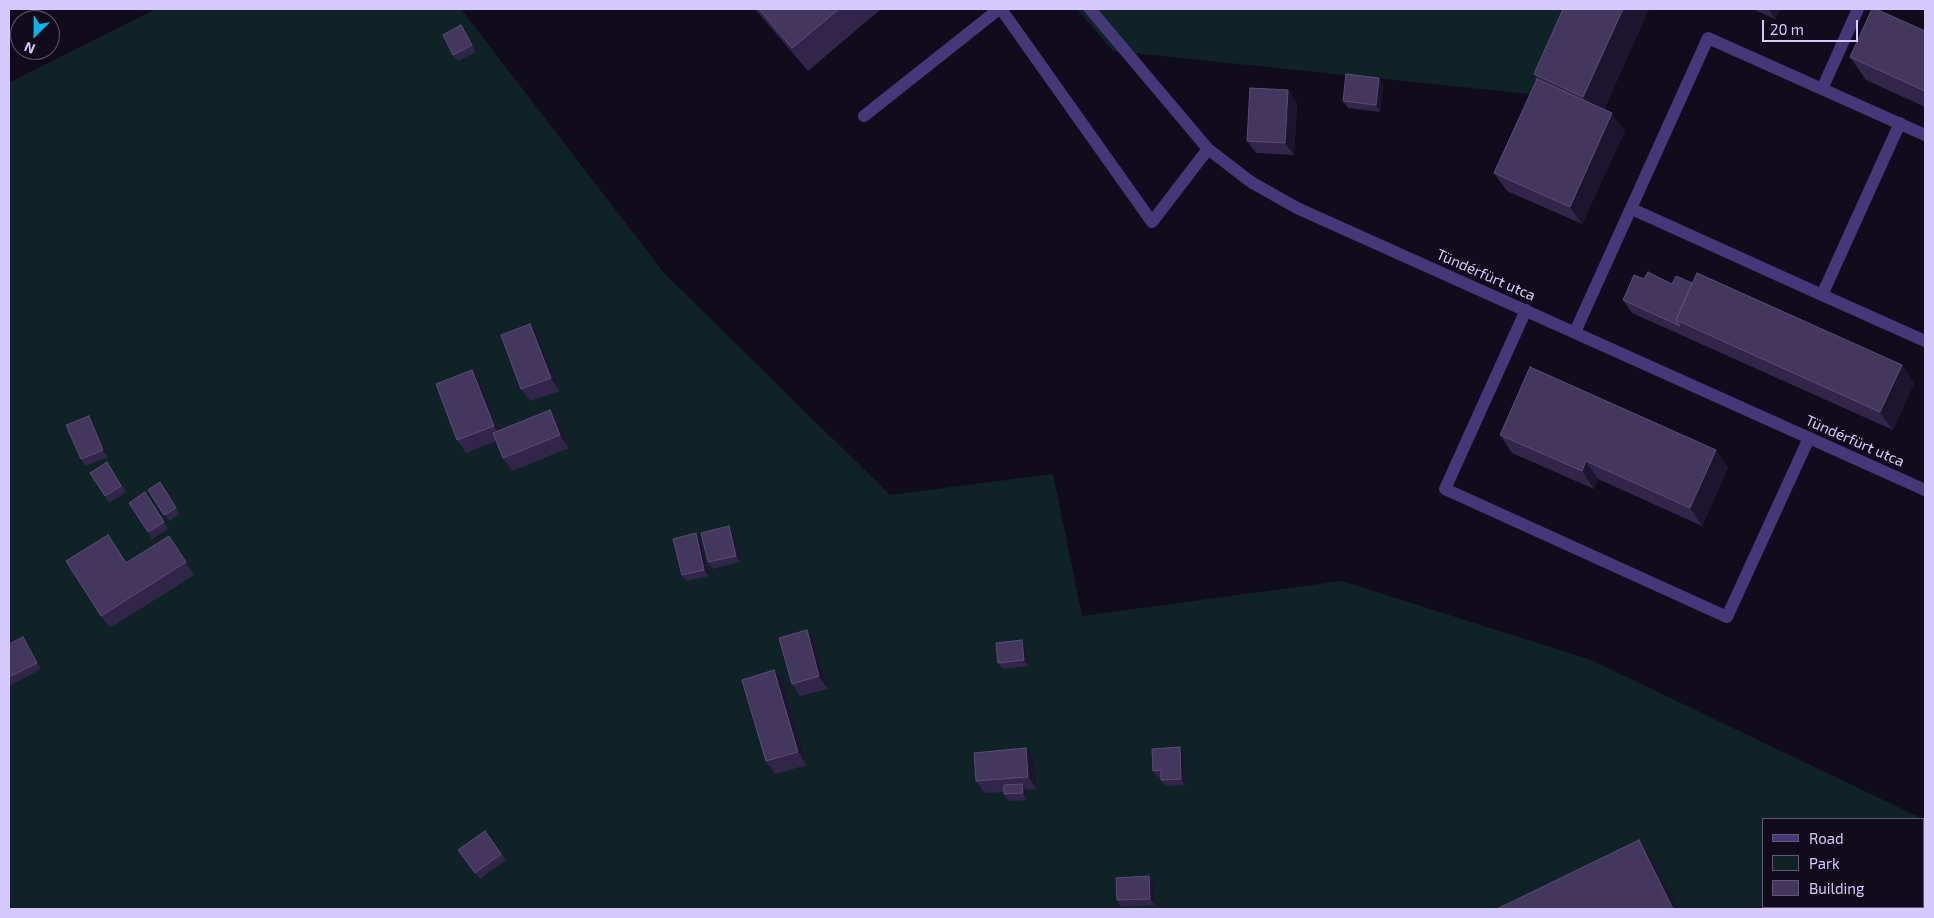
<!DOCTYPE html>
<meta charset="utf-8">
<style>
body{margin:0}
#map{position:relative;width:1934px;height:918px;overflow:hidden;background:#110c1c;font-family:"Exo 2",sans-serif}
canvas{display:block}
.frame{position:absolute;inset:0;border:10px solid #d6c9fd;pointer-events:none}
.legend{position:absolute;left:1762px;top:818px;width:162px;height:90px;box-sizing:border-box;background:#110c1c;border:1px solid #605876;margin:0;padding:6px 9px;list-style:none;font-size:15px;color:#d6c9fd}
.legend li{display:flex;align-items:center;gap:10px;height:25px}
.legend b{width:25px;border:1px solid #605876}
.north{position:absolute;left:10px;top:10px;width:50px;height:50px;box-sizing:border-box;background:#110c1c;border:1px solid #605876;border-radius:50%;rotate:203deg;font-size:14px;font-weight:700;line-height:20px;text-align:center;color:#d6c9fd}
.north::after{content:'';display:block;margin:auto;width:18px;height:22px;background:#08b5e9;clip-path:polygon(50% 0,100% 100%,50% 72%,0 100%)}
.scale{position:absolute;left:1762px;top:20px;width:96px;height:22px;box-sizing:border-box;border:2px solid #d6c9fd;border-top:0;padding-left:6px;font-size:15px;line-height:18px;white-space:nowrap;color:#d6c9fd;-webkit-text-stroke:4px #110c1c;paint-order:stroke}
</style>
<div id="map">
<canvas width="1934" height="918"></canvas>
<div class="frame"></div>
<ul class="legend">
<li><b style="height:6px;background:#443879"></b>Road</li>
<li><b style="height:14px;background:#0f2326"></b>Park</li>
<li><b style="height:14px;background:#43375d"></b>Building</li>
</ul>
<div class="north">N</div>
<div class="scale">20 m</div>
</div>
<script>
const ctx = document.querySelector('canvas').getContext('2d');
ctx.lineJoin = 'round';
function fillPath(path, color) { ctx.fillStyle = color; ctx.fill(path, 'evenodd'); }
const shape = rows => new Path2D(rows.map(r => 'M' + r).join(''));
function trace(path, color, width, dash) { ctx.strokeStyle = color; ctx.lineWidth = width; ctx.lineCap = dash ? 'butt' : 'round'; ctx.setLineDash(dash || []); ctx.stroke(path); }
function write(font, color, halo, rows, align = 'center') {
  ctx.font = font + ' "Exo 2",sans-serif'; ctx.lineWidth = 4; ctx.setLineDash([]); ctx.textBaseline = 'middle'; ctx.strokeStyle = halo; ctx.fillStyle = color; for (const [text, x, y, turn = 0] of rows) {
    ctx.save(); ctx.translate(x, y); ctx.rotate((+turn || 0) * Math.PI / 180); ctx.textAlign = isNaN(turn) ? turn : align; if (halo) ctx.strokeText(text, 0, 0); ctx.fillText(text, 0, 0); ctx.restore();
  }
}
const green = shape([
 [156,9,461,9,664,273,890,495,1053,474,1082,616,1342,581,1591,660,1925,820,1925,909,9,909,9,83],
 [1763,819,1923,819,1923,907,1763,907],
 [1077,9,1588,9,1549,96,1113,51]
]);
const service = shape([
 [1001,9,1152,222,1208,149],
 [1822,89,1858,9],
 [864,116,999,9],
 [1632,209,1822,295,1900,123],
 [1822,295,1925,341],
 [1526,310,1445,489,1727,617,1809,438],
 [1575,332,1708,38,1925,135]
]);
const minor = shape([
 [1090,9,1208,149,1251,182,1297,208,1925,490]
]);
const wall = shape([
 [755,9,881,9,808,71],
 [1649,9,1604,109,1625,131,1582,224,1507,191,1494,173,1537,79,1534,74],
 [1752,9,1780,9,1775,19],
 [1925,31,1925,107,1866,80,1850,57],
 [466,32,476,52,458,61,453,55],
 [1379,78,1383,84,1380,112,1348,108,1343,101],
 [1288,90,1297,103,1294,155,1256,153,1247,141],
 [1644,279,1672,284,1692,283,1902,365,1914,383,1893,430,1632,313,1623,300],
 [539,337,560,391,530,401,521,389],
 [472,370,481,382,499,430,550,410,559,422,569,448,512,471,503,458,496,441,466,453,457,440],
 [94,422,108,457,85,466,81,459],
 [1500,435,1716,450,1728,468,1702,526,1598,479,1594,489,1512,453],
 [107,462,126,492,109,503,105,496],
 [164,488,180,514,169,521,148,490],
 [145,492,168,529,152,539,148,532],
 [734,533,741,562,712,569,708,562],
 [108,535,127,563,169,536,194,575,110,628,101,616],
 [700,540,709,576,686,581,682,575],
 [815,642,828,689,800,696,792,684],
 [27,643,41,669,9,686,9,644],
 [1026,647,1029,666,1003,669,998,663],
 [783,682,807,765,775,774,766,761],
 [1184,754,1186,785,1166,786,1161,780,1161,777,1158,777,1153,771],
 [1035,761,1037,789,1026,790,1027,800,1009,801,1004,794,1004,792,985,793,976,781],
 [485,831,506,860,480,879,458,850],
 [1149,876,1154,883,1155,905,1121,907,1117,900]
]);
const shadedWall = shape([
 [1623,9,1649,9,1599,119,1583,97],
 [1768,9,1780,9,1775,19],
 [461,25,466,32,476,52,472,45],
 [1379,78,1383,84,1380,112,1376,105],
 [1288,90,1297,103,1294,155,1285,143],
 [1612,113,1625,131,1582,224,1570,207],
 [530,324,539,337,560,391,551,378],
 [1902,365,1914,383,1893,430,1880,412],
 [472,370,481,382,502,439,494,426],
 [550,410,559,422,569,448,560,435],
 [89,416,94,422,108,457,103,450],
 [1716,450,1728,468,1702,526,1690,508],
 [1586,461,1598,479,1594,489,1582,471],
 [729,526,734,533,741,562,736,556],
 [696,533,700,540,709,576,704,570],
 [169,536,178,548,194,575,186,562],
 [807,630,815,642,828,689,819,676],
 [23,637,27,643,41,669,37,663],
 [1022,640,1026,647,1029,666,1024,660],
 [774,670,783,682,807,765,798,752],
 [1180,747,1184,754,1186,785,1181,779],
 [1026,748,1035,761,1037,789,1028,777],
 [1022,784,1026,790,1027,800,1023,793],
 [1639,840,1654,862,1678,909,1673,909],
 [1149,876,1154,883,1155,905,1150,899]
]);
const building = shape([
 [759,9,839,9,792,48,759,9],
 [1563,9,1623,9,1583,97,1534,74,1563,9],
 [1872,9,1876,9,1925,31,1925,91,1850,57,1872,9],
 [461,25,472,45,453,55,443,35,461,25],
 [1346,74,1379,78,1376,105,1343,101,1346,74],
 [1537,79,1612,113,1570,207,1494,173,1537,79],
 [1250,88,1288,90,1285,143,1247,141,1250,88],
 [1648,272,1672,284,1676,276,1692,283,1676,320,1680,326,1623,300,1634,275,1644,279,1648,272],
 [1697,273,1902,365,1880,412,1676,320,1697,273],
 [530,324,551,378,521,389,501,335,530,324],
 [1530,367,1716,450,1690,508,1586,461,1582,471,1500,435,1530,367],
 [472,370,494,426,457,440,436,384,472,370],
 [550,410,560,435,503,458,493,433,550,410],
 [89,416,103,450,81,459,66,425,89,416],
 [107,462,121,486,105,496,90,473,107,462],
 [160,482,176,508,164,515,148,490,160,482],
 [145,492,164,522,148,532,129,503,145,492],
 [729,526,736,556,708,562,701,533,729,526],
 [696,533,704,570,682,575,673,539,696,533],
 [108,535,126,563,169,536,186,562,101,616,66,561,108,535],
 [807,630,819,676,792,684,779,638,807,630],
 [23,637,37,663,9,677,9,644,23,637],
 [1022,640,1024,660,998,663,996,643,1022,640],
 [774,670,798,752,766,761,742,680,774,670],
 [1180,747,1181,779,1161,780,1161,770,1153,771,1152,749,1180,747],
 [1026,748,1028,777,976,781,974,753,1026,748],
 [1022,784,1023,793,1004,794,1004,785,1022,784],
 [485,831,501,854,475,873,458,850,485,831],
 [1639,840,1673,909,1497,909,1639,840],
 [1149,876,1150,899,1117,900,1116,878,1149,876]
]);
const streetNames = [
 ["Tündérfürt utca",1486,275,24],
 ["Tündérfürt utca",1855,441,24]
];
fillPath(green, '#0f2326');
trace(service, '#443879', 12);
trace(minor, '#443879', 12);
fillPath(wall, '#31254a');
fillPath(shadedWall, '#1d142f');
fillPath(building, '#43375d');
trace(building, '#5a4e76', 1);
write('15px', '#d6c9fd', '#110c1c', streetNames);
</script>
